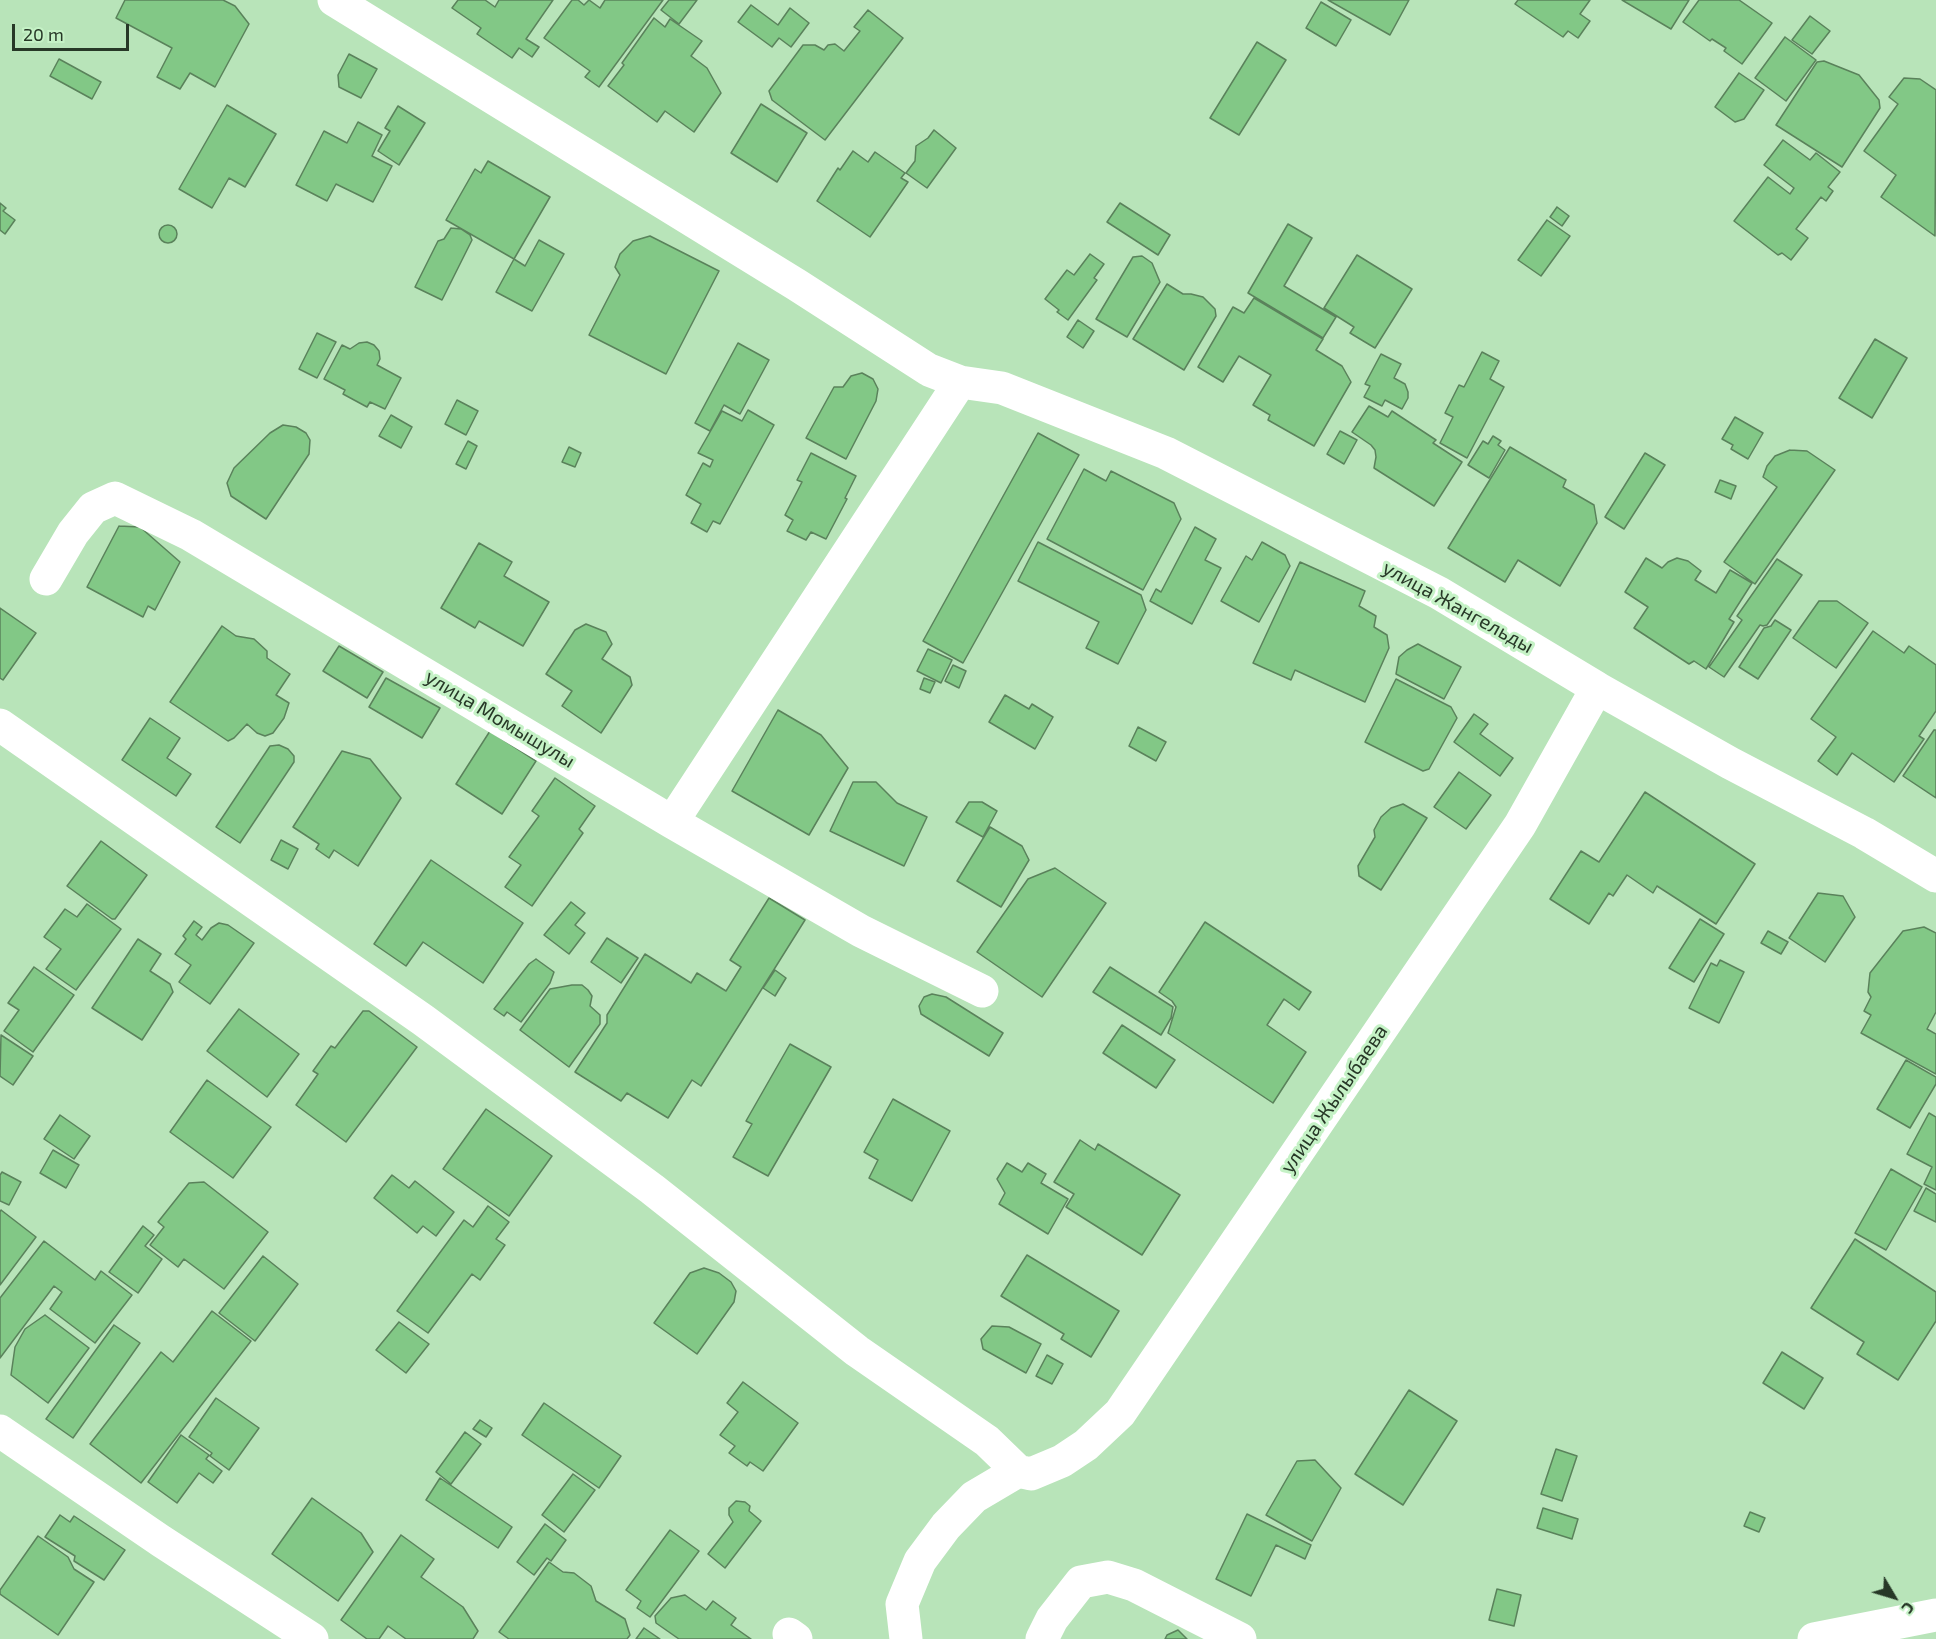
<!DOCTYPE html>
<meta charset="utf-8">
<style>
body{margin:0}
#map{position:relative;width:1936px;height:1639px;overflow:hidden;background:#b8e4b9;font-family:"Exo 2",sans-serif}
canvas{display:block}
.north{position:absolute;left:1864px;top:1567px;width:60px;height:60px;-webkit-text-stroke:4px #c5f2c6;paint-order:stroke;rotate:128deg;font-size:16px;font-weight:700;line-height:24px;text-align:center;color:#273827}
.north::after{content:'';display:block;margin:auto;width:21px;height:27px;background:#273827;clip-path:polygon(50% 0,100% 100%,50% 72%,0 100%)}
.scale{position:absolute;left:12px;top:24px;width:117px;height:27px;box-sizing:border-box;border:3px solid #273827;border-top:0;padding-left:8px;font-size:18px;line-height:21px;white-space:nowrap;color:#273827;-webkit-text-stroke:4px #c5f2c6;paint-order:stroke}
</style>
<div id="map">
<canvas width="1936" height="1639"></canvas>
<div class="north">С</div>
<div class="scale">20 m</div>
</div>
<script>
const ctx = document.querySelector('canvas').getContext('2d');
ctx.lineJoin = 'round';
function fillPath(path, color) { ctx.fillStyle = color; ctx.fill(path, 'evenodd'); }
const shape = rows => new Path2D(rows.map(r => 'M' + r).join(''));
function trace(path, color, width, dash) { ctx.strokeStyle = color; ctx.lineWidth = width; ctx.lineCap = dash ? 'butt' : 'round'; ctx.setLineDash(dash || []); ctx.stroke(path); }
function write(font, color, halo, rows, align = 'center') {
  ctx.font = font + ' "Exo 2",sans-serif'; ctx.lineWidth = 6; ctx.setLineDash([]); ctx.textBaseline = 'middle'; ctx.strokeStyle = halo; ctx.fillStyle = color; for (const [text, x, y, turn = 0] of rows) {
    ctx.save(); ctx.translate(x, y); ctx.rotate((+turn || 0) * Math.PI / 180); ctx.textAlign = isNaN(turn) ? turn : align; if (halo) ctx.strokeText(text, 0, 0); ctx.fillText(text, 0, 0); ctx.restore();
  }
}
const building = shape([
 [125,0,223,0,235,6,249,24,215,87,190,73,180,89,157,77,172,48,116,18,125,0],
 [458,0,485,0,495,7,499,0,553,0,526,39,539,47,532,57,519,48,512,58,477,34,481,28,452,8,458,0],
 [572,0,578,0,584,5,589,0,600,8,605,0,663,0,599,87,585,77,590,71,544,38,572,0],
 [669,0,697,0,679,24,661,10,669,0],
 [1328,0,1409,0,1390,35,1328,0],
 [1518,0,1590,0,1580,14,1590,21,1578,38,1568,31,1563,37,1515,4,1518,0],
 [1622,0,1689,0,1671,29,1622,0],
 [1699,0,1739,0,1772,23,1742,64,1724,51,1726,48,1712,39,1710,41,1683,22,1699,0],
 [1321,2,1351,20,1336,46,1306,28,1321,2],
 [751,5,778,25,790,8,809,23,791,47,779,38,772,47,738,22,751,5],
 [868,10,903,38,825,140,772,100,769,91,803,45,815,45,824,50,828,45,835,44,844,51,860,31,854,27,868,10],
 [1810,16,1830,31,1812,54,1792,40,1810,16],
 [654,18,665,27,670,19,702,41,691,56,707,68,721,93,694,132,665,111,657,122,608,86,624,65,622,63,654,18],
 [1785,37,1816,60,1786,101,1755,78,1785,37],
 [1257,42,1286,60,1239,135,1210,118,1257,42],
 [349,54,377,69,361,98,339,87,338,75,349,54],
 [59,59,101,82,92,99,50,76,59,59],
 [1824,61,1859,75,1879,100,1880,108,1842,167,1776,125,1817,62,1824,61],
 [1739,73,1764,90,1744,119,1735,122,1715,107,1739,73],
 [1904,78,1920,79,1936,90,1935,236,1881,197,1896,175,1864,151,1898,104,1889,97,1904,78],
 [761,104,807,133,777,182,731,153,761,104],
 [227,105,276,134,245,187,229,178,212,208,179,189,227,105],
 [398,106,425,123,399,165,378,151,390,131,385,128,398,106],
 [358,122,382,135,372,156,392,166,373,202,336,184,327,201,296,185,324,131,347,143,358,122],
 [934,130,956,148,927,188,906,173,915,161,916,146,928,138,934,130],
 [1783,140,1810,160,1816,153,1840,172,1828,187,1833,191,1826,201,1821,197,1796,229,1808,238,1791,260,1782,253,1778,255,1734,221,1768,177,1790,194,1794,188,1764,165,1783,140],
 [853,151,868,162,875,152,905,173,901,178,908,182,870,237,817,201,838,168,840,170,853,151],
 [488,161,550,197,514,259,446,220,475,169,481,173,488,161],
 [0,203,6,208,3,211,15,220,5,234,0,230,0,203],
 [1120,203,1170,235,1158,255,1107,222,1120,203],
 [1557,207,1569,216,1562,226,1550,217,1557,207],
 [1547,220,1570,236,1541,276,1518,260,1547,220],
 [1288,224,1312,238,1284,286,1336,317,1323,338,1248,293,1288,224],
 '159 234a9 9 0 1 1 18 0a9 9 0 1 1-18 0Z',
 [451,228,461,229,470,235,472,240,442,300,415,287,438,241,444,239,451,228],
 [650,236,719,271,666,374,589,335,620,275,615,267,620,254,633,241,650,236],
 [539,240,564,254,532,311,496,292,514,259,525,266,539,240],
 [1090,254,1104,264,1094,278,1097,280,1068,320,1057,312,1059,310,1045,299,1067,270,1074,275,1090,254],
 [1357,255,1412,289,1375,348,1350,333,1354,327,1324,308,1357,255],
 [1142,256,1152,263,1160,282,1127,337,1096,319,1133,257,1142,256],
 [1167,284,1183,294,1191,294,1203,297,1215,309,1216,316,1184,370,1133,339,1167,284],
 [1254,298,1323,339,1316,350,1342,366,1351,382,1314,446,1268,420,1270,415,1253,405,1271,375,1239,356,1223,382,1198,367,1233,307,1244,313,1254,298],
 [1078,320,1094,331,1083,348,1067,337,1078,320],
 [317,333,336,342,317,378,299,369,317,333],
 [1875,339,1907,358,1872,418,1839,398,1875,339],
 [367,342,374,345,379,351,380,359,377,365,401,378,385,409,370,402,367,407,343,394,345,390,324,379,342,345,350,349,359,343,367,342],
 [738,343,769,360,740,414,724,405,710,431,695,423,738,343],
 [1482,352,1499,361,1490,379,1504,387,1467,458,1440,443,1453,417,1445,413,1459,385,1464,387,1482,352],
 [1381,354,1401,364,1394,378,1405,384,1408,392,1408,398,1402,409,1385,400,1382,406,1364,397,1370,386,1365,384,1381,354],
 [862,373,873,379,878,389,876,401,846,459,806,438,834,387,843,387,851,376,862,373],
 [457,400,478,411,466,435,445,424,457,400],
 [1369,406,1388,417,1392,411,1436,440,1433,443,1462,462,1434,506,1374,468,1376,457,1375,450,1371,445,1352,432,1369,406],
 [748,410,774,425,720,524,713,521,707,532,691,523,701,504,686,495,703,463,710,467,713,460,698,453,722,411,742,421,748,410],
 [391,415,412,427,401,448,379,436,391,415],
 [1735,417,1763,433,1748,459,1731,449,1733,445,1722,439,1735,417],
 [283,425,296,427,306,433,310,440,309,454,266,519,231,496,227,483,234,468,270,433,283,425],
 [1340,431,1357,440,1344,464,1327,454,1340,431],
 [1038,433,1079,455,963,663,923,641,1038,433],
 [1493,436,1501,441,1498,445,1505,450,1489,478,1468,465,1483,441,1488,444,1493,436],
 [468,441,477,446,466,469,456,464,468,441],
 [569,447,581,453,575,467,562,462,569,447],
 [1510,447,1566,480,1563,487,1594,505,1597,523,1560,586,1518,560,1505,582,1448,548,1510,447],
 [1790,450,1807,451,1835,470,1755,584,1724,562,1777,487,1763,477,1767,466,1775,456,1790,450],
 [811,453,856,476,845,498,847,499,826,539,811,532,806,540,787,531,793,520,785,515,802,482,797,480,811,453],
 [1645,453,1665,465,1624,529,1605,517,1645,453],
 [1084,469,1106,481,1111,471,1174,503,1181,519,1143,590,1047,539,1084,469],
 [1720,480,1736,486,1731,499,1715,492,1720,480],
 [119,526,140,527,180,562,155,610,148,606,143,617,87,587,119,526],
 [1195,527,1216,539,1205,560,1221,568,1192,624,1150,601,1156,589,1161,592,1195,527],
 [1038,542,1141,595,1146,610,1118,664,1086,648,1099,622,1018,581,1038,542],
 [1262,542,1285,555,1290,566,1259,622,1221,601,1246,556,1252,560,1262,542],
 [479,543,512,562,504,576,549,602,523,646,479,621,475,628,441,608,479,543],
 [1646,558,1662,568,1668,562,1677,558,1688,561,1701,571,1695,580,1716,593,1730,570,1752,583,1729,619,1734,622,1706,669,1694,661,1689,664,1634,628,1648,607,1625,592,1646,558],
 [1777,559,1802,575,1767,625,1763,626,1760,625,1724,677,1709,667,1742,620,1737,616,1777,559],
 [1300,562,1365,591,1359,606,1376,616,1374,627,1387,635,1389,648,1365,702,1295,670,1291,680,1253,663,1300,562],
 [1819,601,1837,601,1868,623,1836,668,1793,638,1819,601],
 [0,608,36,633,3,680,0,678,0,608],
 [1775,620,1791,630,1758,679,1739,667,1764,628,1771,626,1775,620],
 [586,624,606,632,612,644,602,659,630,677,632,685,601,733,562,706,572,691,546,674,575,630,586,624],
 [222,626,236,636,254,639,267,651,267,658,290,674,276,695,289,703,284,718,273,733,265,736,257,733,247,724,234,738,228,741,170,702,222,626],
 [1873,631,1904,653,1909,646,1936,665,1936,711,1919,736,1924,739,1894,782,1852,753,1837,775,1818,761,1836,737,1811,719,1873,631],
 [1418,644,1461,667,1444,699,1396,674,1399,657,1407,650,1418,644],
 [339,646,383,672,367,698,323,671,339,646],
 [928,649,952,660,941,683,917,671,928,649],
 [953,665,966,671,959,688,945,681,953,665],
 [386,678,440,708,422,738,369,707,386,678],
 [924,678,935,682,930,693,920,689,924,678],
 [1396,679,1451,707,1457,718,1429,769,1423,771,1365,742,1396,679],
 [1005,695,1029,709,1032,704,1053,717,1035,749,989,722,1005,695],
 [778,710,821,735,848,768,809,835,732,791,778,710],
 [1474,714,1488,724,1480,734,1513,758,1500,776,1454,742,1474,714],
 [150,718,180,738,167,758,191,774,176,796,122,760,150,718],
 [1138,727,1166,742,1156,761,1129,746,1138,727],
 [1934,730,1936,730,1936,798,1903,776,1934,730],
 [490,731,536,761,502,814,456,784,490,731],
 [279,745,288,749,294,756,294,762,240,843,216,827,270,746,279,745],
 [342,751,370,759,401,798,358,866,334,850,329,858,316,849,319,844,293,827,342,751],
 [1459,772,1491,795,1466,829,1434,807,1459,772],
 [555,778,595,806,579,829,583,833,532,906,505,887,521,865,509,857,539,816,532,811,555,778],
 [853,782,876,782,897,803,927,817,904,866,830,831,853,782],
 [1645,792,1755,864,1716,924,1657,886,1653,893,1627,875,1613,896,1609,893,1589,924,1550,899,1581,851,1599,862,1645,792],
 [969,802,982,802,997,811,983,837,956,822,969,802],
 [1403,804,1427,818,1381,890,1359,876,1358,866,1375,837,1374,830,1381,817,1391,808,1403,804],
 [990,827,1022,846,1029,860,1001,907,957,881,990,827],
 [281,840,298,849,288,869,271,860,281,840],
 [101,841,147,875,115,919,112,919,67,886,101,841],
 [431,860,523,923,483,983,423,942,406,966,374,944,431,860],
 [1055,868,1106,903,1042,997,977,952,1028,879,1055,868],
 [1818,893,1843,896,1855,917,1825,962,1789,938,1818,893],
 [769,898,805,920,701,1086,692,1080,668,1118,627,1093,621,1101,575,1072,607,1023,607,1015,645,954,691,983,697,973,726,991,741,967,730,960,769,898],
 [571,902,585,913,575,925,585,933,569,954,544,935,571,902],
 [87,904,121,929,76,990,46,969,61,949,44,937,65,909,77,917,87,904],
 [1700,919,1724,934,1694,982,1669,968,1700,919],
 [194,921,202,927,196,935,202,940,211,928,219,923,228,925,254,943,210,1004,179,982,191,965,175,954,186,939,183,936,194,921],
 [1205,922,1311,992,1299,1010,1284,999,1267,1025,1306,1052,1273,1103,1168,1033,1176,1007,1172,1001,1159,992,1205,922],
 [1924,927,1936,933,1936,1012,1927,1029,1936,1034,1936,1074,1861,1033,1871,1015,1864,1011,1871,997,1868,992,1870,973,1903,931,1924,927],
 [1768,931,1788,942,1781,954,1761,943,1768,931],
 [607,938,638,958,621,983,591,962,607,938],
 [138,939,161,954,150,971,170,984,173,992,142,1040,92,1008,138,939],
 [536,959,554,972,550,983,521,1022,507,1012,504,1016,494,1009,529,964,536,959],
 [1720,960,1744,972,1719,1023,1689,1008,1711,963,1717,966,1720,960],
 [34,967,74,995,33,1052,4,1031,19,1010,8,1003,34,967],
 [1110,967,1173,1007,1171,1018,1161,1035,1093,992,1110,967],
 [775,970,786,978,775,996,763,988,775,970],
 [572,985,582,985,588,990,592,996,590,1006,600,1015,600,1024,569,1067,520,1030,550,989,572,985],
 [932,994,946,997,1003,1033,989,1056,921,1014,919,1006,924,997,932,994],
 [239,1009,299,1054,267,1097,207,1051,239,1009],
 [363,1011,369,1011,417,1047,346,1142,296,1105,318,1074,313,1071,331,1046,335,1048,363,1011],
 [1122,1025,1175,1060,1156,1088,1103,1053,1122,1025],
 [1,1035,33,1056,13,1085,0,1076,1,1035],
 [790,1044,831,1067,768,1176,733,1157,752,1124,746,1121,790,1044],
 [1906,1060,1936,1077,1936,1084,1910,1128,1877,1109,1906,1060],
 [207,1080,271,1127,233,1178,170,1132,207,1080],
 [893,1099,950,1131,912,1201,869,1178,878,1160,864,1152,893,1099],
 [486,1109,552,1156,509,1216,443,1169,486,1109],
 [1929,1113,1936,1117,1936,1190,1924,1184,1932,1167,1907,1154,1929,1113],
 [60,1115,90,1136,74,1159,44,1139,60,1115],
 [1080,1140,1095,1150,1098,1144,1180,1195,1142,1255,1066,1207,1074,1194,1054,1182,1080,1140],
 [53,1150,79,1165,66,1188,40,1173,53,1150],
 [1007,1163,1022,1172,1028,1163,1046,1174,1041,1183,1068,1199,1048,1234,999,1204,1005,1193,997,1179,1007,1163],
 [1891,1169,1922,1187,1886,1250,1855,1233,1891,1169],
 [2,1172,21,1182,9,1205,0,1201,0,1175,2,1172],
 [392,1175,409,1188,415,1181,454,1212,436,1236,423,1226,417,1233,374,1198,392,1175],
 [204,1182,268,1232,224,1289,184,1259,178,1267,150,1245,164,1227,158,1222,189,1183,204,1182],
 [1926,1188,1936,1194,1936,1222,1914,1211,1926,1188],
 [488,1206,509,1222,496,1239,505,1245,480,1280,472,1274,428,1333,397,1311,464,1220,473,1227,488,1206],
 [1,1210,36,1237,0,1285,0,1212,1,1210],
 [143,1226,154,1235,145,1246,162,1259,138,1293,109,1272,143,1226],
 [1855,1239,1936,1292,1936,1321,1898,1380,1857,1354,1864,1342,1811,1308,1855,1239],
 [44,1241,95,1280,101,1271,132,1295,95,1343,50,1309,62,1292,54,1286,0,1358,0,1298,44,1241],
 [1027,1255,1119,1311,1091,1357,1061,1339,1064,1334,1001,1296,1027,1255],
 [263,1256,298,1284,255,1341,219,1313,263,1256],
 [704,1268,719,1273,731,1282,736,1291,734,1302,697,1354,654,1323,690,1273,704,1268],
 [212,1311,251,1341,141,1483,90,1444,161,1352,173,1362,212,1311],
 [45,1315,89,1348,48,1403,11,1375,15,1347,25,1329,45,1315],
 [399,1322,429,1344,406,1373,376,1350,399,1322],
 [114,1325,140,1343,73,1438,46,1419,114,1325],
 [992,1326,1009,1327,1041,1344,1026,1373,983,1349,981,1339,992,1326],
 [1782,1352,1823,1378,1804,1409,1763,1383,1782,1352],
 [1047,1355,1063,1364,1052,1384,1036,1376,1047,1355],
 [743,1382,798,1423,763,1471,750,1462,747,1466,729,1453,735,1446,720,1435,738,1412,727,1403,743,1382],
 [1409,1390,1457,1421,1403,1505,1355,1474,1409,1390],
 [216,1398,259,1428,229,1470,210,1456,212,1453,189,1437,216,1398],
 [544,1403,621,1456,599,1488,522,1435,544,1403],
 [480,1420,492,1428,486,1437,473,1429,480,1420],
 [465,1432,481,1444,451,1484,436,1472,465,1432],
 [181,1435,209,1455,206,1459,222,1471,213,1483,199,1473,177,1503,148,1482,181,1435],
 [1556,1449,1577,1456,1562,1501,1541,1494,1556,1449],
 [1315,1460,1341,1488,1312,1541,1266,1515,1297,1461,1315,1460],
 [573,1474,595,1490,564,1532,542,1515,573,1474],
 [440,1478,512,1527,498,1548,426,1500,440,1478],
 [312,1498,361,1533,373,1552,338,1601,272,1554,312,1498],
 [736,1501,745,1502,750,1506,749,1511,761,1521,725,1568,708,1554,733,1522,729,1515,729,1508,736,1501],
 [1543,1508,1578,1519,1572,1539,1537,1528,1543,1508],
 [1750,1512,1765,1518,1759,1532,1744,1526,1750,1512],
 [1247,1514,1311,1545,1305,1559,1276,1545,1251,1596,1216,1579,1247,1514],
 [60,1515,70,1522,74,1516,125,1550,104,1580,74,1561,75,1556,45,1537,60,1515],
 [545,1524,566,1540,551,1561,547,1558,534,1575,517,1562,545,1524],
 [670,1530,699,1551,650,1617,637,1608,641,1601,626,1590,670,1530],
 [401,1535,434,1559,421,1577,463,1607,478,1631,473,1639,406,1639,388,1626,379,1639,367,1639,341,1620,401,1535],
 [38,1536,68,1557,74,1569,94,1582,58,1635,0,1594,0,1590,38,1536],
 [549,1562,563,1572,574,1573,591,1586,596,1601,625,1619,630,1635,627,1639,509,1639,499,1632,549,1562],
 [1497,1589,1521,1595,1514,1626,1489,1620,1497,1589],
 [685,1595,706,1610,713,1601,736,1618,731,1625,751,1639,679,1639,656,1623,655,1616,671,1598,685,1595],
 [644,1628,660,1639,636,1639,644,1628],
 [1178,1630,1187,1639,1165,1639,1167,1635,1178,1630]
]);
const minor = shape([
 [334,0,797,285,929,370,960,382,1002,388,1166,453,1439,593,1597,688,1730,763,1864,833,1936,876],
 [46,579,73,533,93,508,115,498,191,535,672,822,861,931,982,991],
 [0,725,423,1020,652,1189,857,1351,987,1441,1018,1471,1031,1474,1062,1461,1086,1445,1120,1413,1520,825,1597,688],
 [672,822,960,382],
 [0,1431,161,1541,312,1639],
 [789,1634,796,1639],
 [906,1639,902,1604,920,1561,946,1526,974,1497,1018,1471],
 [1042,1639,1052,1619,1081,1582,1108,1577,1134,1585,1240,1639],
 [1814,1639,1936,1615]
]);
const streetNames = [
 ["улица Жангельды",1458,607,29],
 ["улица Момышулы",500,719,31],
 ["улица Жылыбаева",1334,1099,-56]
];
fillPath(building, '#82c886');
trace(building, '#5a825b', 1.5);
trace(minor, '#fff', 33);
write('20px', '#273827', '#c5f2c6', streetNames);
</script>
